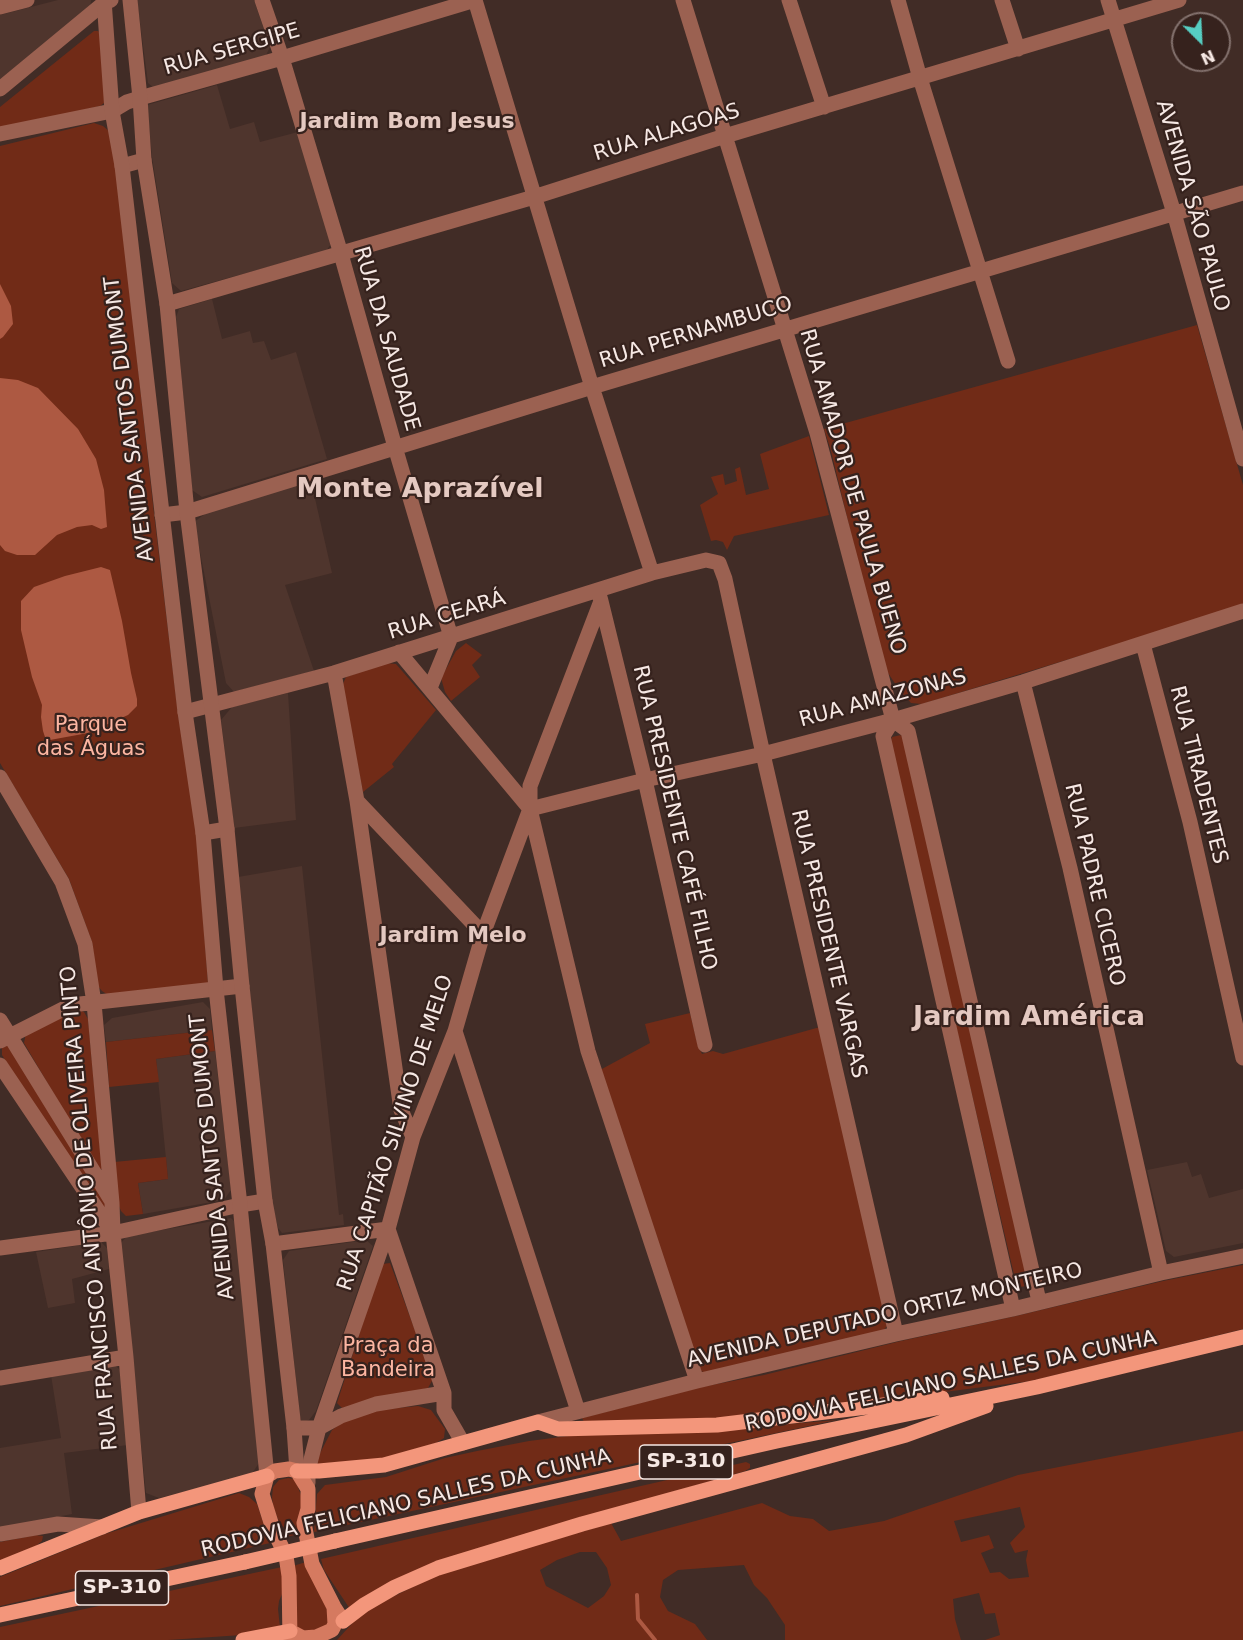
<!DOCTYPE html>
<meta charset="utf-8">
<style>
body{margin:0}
#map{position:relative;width:1243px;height:1640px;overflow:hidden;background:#412c26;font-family:"DejaVu Sans",sans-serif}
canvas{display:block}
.north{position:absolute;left:1171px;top:12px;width:60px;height:60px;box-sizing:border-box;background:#36221d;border:2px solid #83716d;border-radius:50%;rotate:156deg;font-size:16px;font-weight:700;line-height:24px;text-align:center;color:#f6e8e4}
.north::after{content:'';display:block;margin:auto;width:21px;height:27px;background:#56cec2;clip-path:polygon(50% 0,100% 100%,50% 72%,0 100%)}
</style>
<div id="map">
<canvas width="1243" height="1640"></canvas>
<div class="north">N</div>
</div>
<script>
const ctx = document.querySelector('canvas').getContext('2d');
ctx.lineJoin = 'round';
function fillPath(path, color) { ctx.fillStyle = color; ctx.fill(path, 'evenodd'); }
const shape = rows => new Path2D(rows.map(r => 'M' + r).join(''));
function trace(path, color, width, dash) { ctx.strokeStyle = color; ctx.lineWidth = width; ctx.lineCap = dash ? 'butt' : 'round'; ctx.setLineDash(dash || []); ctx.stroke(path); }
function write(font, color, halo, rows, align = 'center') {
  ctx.font = font + ' "DejaVu Sans",sans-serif'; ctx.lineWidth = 4.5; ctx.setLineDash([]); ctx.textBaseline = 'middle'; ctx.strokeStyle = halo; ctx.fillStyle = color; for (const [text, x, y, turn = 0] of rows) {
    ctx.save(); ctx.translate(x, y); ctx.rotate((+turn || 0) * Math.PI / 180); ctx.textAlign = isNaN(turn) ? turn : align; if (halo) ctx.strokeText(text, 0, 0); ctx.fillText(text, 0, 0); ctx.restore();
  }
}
const built = shape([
 [58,0,91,0,90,9,0,86,0,15],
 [137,0,254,0,270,47,265,57,154,88,148,83],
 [217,85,230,129,254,122,260,142,298,132,331,244,326,251,181,291,172,283,152,157,147,105],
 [212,299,222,339,250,331,253,343,264,341,271,360,296,352,327,459,202,497,192,490,176,317,179,309],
 [311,481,332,573,285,585,314,671,234,692,226,683,194,522,209,511],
 [288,693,296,820,234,828,221,720,232,707],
 [302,866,339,1215,343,1214,344,1225,282,1233,278,1228,271,1200,238,877],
 [203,1002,210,1009,212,1030,106,1042,104,1025,112,1018],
 [215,1051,231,1190,224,1200,143,1214,138,1183,168,1179,156,1059],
 [1187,1162,1192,1177,1201,1174,1209,1198,1243,1189,1243,1243,1174,1257,1166,1251,1147,1170],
 [231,1218,235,1222,259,1463,253,1472,244,1477,159,1498,146,1493,120,1244,127,1236],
 [366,1240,373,1246,316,1411,309,1420,302,1423,300,1417,283,1260,289,1251],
 [101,1242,107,1248,109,1269,72,1279,75,1303,48,1308,36,1252],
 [114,1364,122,1372,128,1445,64,1453,72,1514,0,1528,0,1448,61,1438,51,1375]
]);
const green = shape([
 [94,31,98,31,100,33,106,97,104,103,100,106,0,131,0,107],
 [94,123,103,126,110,132,116,167,154,514,178,713,197,834,208,983,108,995,102,991,97,985,92,942,69,879,0,763,0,146],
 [1197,325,1243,485,1243,606,922,704,911,703,900,691,886,670,855,550,831,451,824,429],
 [809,436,829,515,734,536,727,550,723,542,716,540,711,541,700,505,718,494,711,477,723,474,725,485,737,481,735,469,740,467,746,495,769,489,760,454],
 [466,643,482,655,472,665,480,677,451,701,445,692,441,678,456,651],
 [386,663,396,664,436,710,392,764,394,767,363,792,342,686,346,677],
 [901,735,906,740,1030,1279,1027,1286,1019,1287,1016,1283,890,744,892,737],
 [74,1008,84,1012,88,1019,102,1169,99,1169,95,1164,24,1043,26,1033],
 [690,1013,698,1046,702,1054,713,1051,723,1054,820,1027,888,1325,881,1333,707,1374,699,1370,600,1070,650,1043,645,1024],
 [212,1030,215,1051,156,1059,159,1082,109,1087,106,1042],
 [8,1045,109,1208,99,1208,2,1055,2,1048],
 [166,1157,168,1179,138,1183,143,1214,126,1216,121,1211,117,1201,114,1162],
 [390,1263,433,1379,428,1388,342,1408,337,1403,382,1264],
 [1243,1265,1243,1329,1031,1381,715,1421,584,1422,582,1418,701,1387,764,1375,901,1341,1016,1316,1163,1281],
 [418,1406,431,1410,445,1429,444,1438,436,1443,387,1458,318,1464,317,1459,332,1430,344,1421,377,1410],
 [837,1420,314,1532,317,1494,325,1485,386,1477,445,1458,477,1451,529,1441,592,1433,717,1430],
 [1243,1431,1243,1640,985,1640,1000,1635,995,1613,985,1614,979,1593,953,1599,955,1619,961,1640,785,1640,785,1625,767,1598,754,1585,744,1565,678,1570,663,1580,660,1597,668,1611,695,1624,707,1640,337,1640,358,1617,370,1608,441,1573,611,1523,621,1541,762,1503,790,1516,813,1519,829,1531,884,1521,1018,1475],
 [1020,1507,1025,1527,1010,1543,1015,1553,1028,1550,1026,1560,1029,1577,1009,1579,1000,1572,990,1573,981,1553,994,1548,989,1535,961,1542,954,1521],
 [580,1552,596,1552,607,1568,611,1585,604,1596,588,1608,546,1586,540,1570,557,1560],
 [746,1462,750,1464,750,1468,745,1471,577,1520,350,1609,324,1570,321,1559],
 [288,1478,295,1479,302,1498,299,1534,286,1537,284,1528,278,1519,273,1506,272,1497,273,1487,279,1480],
 [239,1493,249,1497,257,1504,270,1543,0,1606,0,1577,105,1534],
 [36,1535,43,1536,42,1541,36,1546,0,1561,0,1542],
 [306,1562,333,1621,314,1633,298,1629,293,1622,293,1566],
 [282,1567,283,1592,279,1601,278,1609,280,1627,242,1635,168,1640,0,1640,0,1627]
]);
const water = shape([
 [0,284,11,306,13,324,3,337,0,339],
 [0,378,18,380,38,388,78,429,96,459,104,490,107,527,101,529,92,525,77,527,57,535,35,555,17,555,5,551,0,545],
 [101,567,110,570,122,621,131,673,137,699,137,706,128,715,88,733,50,740,45,737,43,731,41,717,42,705,32,677,21,630,21,601,34,587,65,576]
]);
const stream = shape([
 [637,1595,638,1619,655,1640]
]);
const minor = shape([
 [262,0,282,58,341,254,395,447,451,637,430,688],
 [475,0,592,387,652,573],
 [683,0,817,433,893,720,908,731,1039,1301],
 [789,0,824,107],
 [898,0,920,78,1008,361],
 [1002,0,1018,49],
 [1108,0,1174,213,1243,459],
 [0,7,27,0],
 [0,89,104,3,111,0],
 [0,134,112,111,127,102,140,98,282,58,475,0],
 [122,166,144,160],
 [167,304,534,197,725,136,1179,0],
 [162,515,187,512,592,387,1243,193],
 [601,601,645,780,705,1045],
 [1143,644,1190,822,1243,1058],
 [399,652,530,809,588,1051,697,1381],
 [334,673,357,801,401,1110,413,1137],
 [1023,682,1070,868,1161,1273],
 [185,712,334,673,652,573,706,560,719,563,725,579,763,754,896,1334],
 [893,720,883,736,1013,1309],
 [0,777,62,882,85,944,94,1003,112,1203,113,1233,126,1357,139,1512],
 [357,801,483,934],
 [530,809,645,780,763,754,893,720,1023,682,1243,611],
 [203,833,227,829],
 [0,1020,111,1200],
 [455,1031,578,1411],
 [0,1041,71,1005,242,986],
 [0,1065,113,1233],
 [273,1244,388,1229,444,1393,444,1410,463,1443],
 [0,1248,113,1233,240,1205,265,1201],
 [0,1378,126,1357],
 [538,1422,697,1381,896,1334,1013,1309,1161,1273,1243,1256],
 [294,1428,319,1428,341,1416,376,1404,444,1393],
 [308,1483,308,1471,319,1428,388,1229,413,1137,455,1031,483,934,530,809,530,786,601,601,598,590],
 [0,1534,58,1524,102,1527]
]);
const tertiary = shape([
 [104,0,112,111,122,166,185,712,203,833,216,989,240,1205,267,1476],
 [130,0,140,98,144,160,167,304,187,512,227,829,242,986,265,1201,273,1244,294,1428,297,1471]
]);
const secondary = shape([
 [290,1631,303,1638,316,1637,332,1630,335,1624,334,1607],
 [290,1640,289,1576,286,1556,273,1529,262,1494,267,1476,275,1471,289,1469,297,1471,308,1489,308,1509,304,1523,312,1564,334,1607,343,1621]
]);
const primary = shape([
 [297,1471,319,1471,384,1465,538,1422,558,1429,717,1425,942,1398],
 [335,1541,777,1441,1037,1387,1243,1337],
 [0,1568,139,1512,267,1476],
 [0,1615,245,1562],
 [343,1621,364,1605,395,1587,438,1568,582,1524,906,1435,986,1406],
 [243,1640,290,1631]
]);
const primaryBridge = shape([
 [245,1562,335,1541]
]);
const shields = [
 [686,1462,93],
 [122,1588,93]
];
const shieldNames = [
 ["SP-310",686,1462],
 ["SP-310",122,1588]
];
const streetNames = [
 ["RUA SERGIPE",232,50,-16],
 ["RUA ALAGOAS",667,133,-17],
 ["AVENIDA SÃO PAULO",1192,206,74],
 ["RUA PERNAMBUCO",696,333,-17],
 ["RUA DA SAUDADE",386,339,74],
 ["AVENIDA SANTOS DUMONT",130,419,-97],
 ["RUA AMADOR DE PAULA BUENO",852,492,74],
 ["RUA CEARÁ",447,616,-17],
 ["RUA AMAZONAS",883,699,-15],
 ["RUA TIRADENTES",1198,775,76],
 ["RUA PRESIDENTE CAFÉ FILHO",674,818,77],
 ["RUA PADRE CICERO",1094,885,77],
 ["RUA PRESIDENTE VARGAS",828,944,77],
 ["RUA CAPITÃO SILVINO DE MELO",396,1133,-72],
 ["AVENIDA SANTOS DUMONT",213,1157,-96],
 ["RUA FRANCISCO ANTÔNIO DE OLIVEIRA PINTO",90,1208,-95],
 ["AVENIDA DEPUTADO ORTIZ MONTEIRO",885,1316,-13],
 ["RODOVIA FELICIANO SALLES DA CUNHA",951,1382,-12],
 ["RODOVIA FELICIANO SALLES DA CUNHA",406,1504,-13]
];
const parkNames = [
 ["Parque",91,726],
 ["das Águas",91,750],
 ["Praça da",388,1347],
 ["Bandeira",388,1371]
];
const neighbourhoodNames = [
 ["Jardim Bom Jesus",407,122],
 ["Jardim Melo",453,936]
];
const districtNames = [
 ["Monte Aprazível",420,490],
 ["Jardim América",1029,1018]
];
fillPath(built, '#4f352d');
fillPath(green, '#712b17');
fillPath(water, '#ad5942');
trace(stream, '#ad5942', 4);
trace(minor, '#9b6151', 15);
trace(tertiary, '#9b6151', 15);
trace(secondary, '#d57a60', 15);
trace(primary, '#f3967b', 15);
trace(primaryBridge, '#f3967b', 15);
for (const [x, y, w] of shields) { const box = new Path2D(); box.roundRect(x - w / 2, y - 17, w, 34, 4.5); ctx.fillStyle = '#36221d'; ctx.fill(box); trace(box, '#f6e8e4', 1.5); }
write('bold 20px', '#f6e8e4', null, shieldNames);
write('21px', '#f6e8e4', '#36221d', streetNames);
write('21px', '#fdb6a2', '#36221d', parkNames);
write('bold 22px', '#e4c9c1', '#36221d', neighbourhoodNames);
write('bold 27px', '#e4c9c1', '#36221d', districtNames);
</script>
